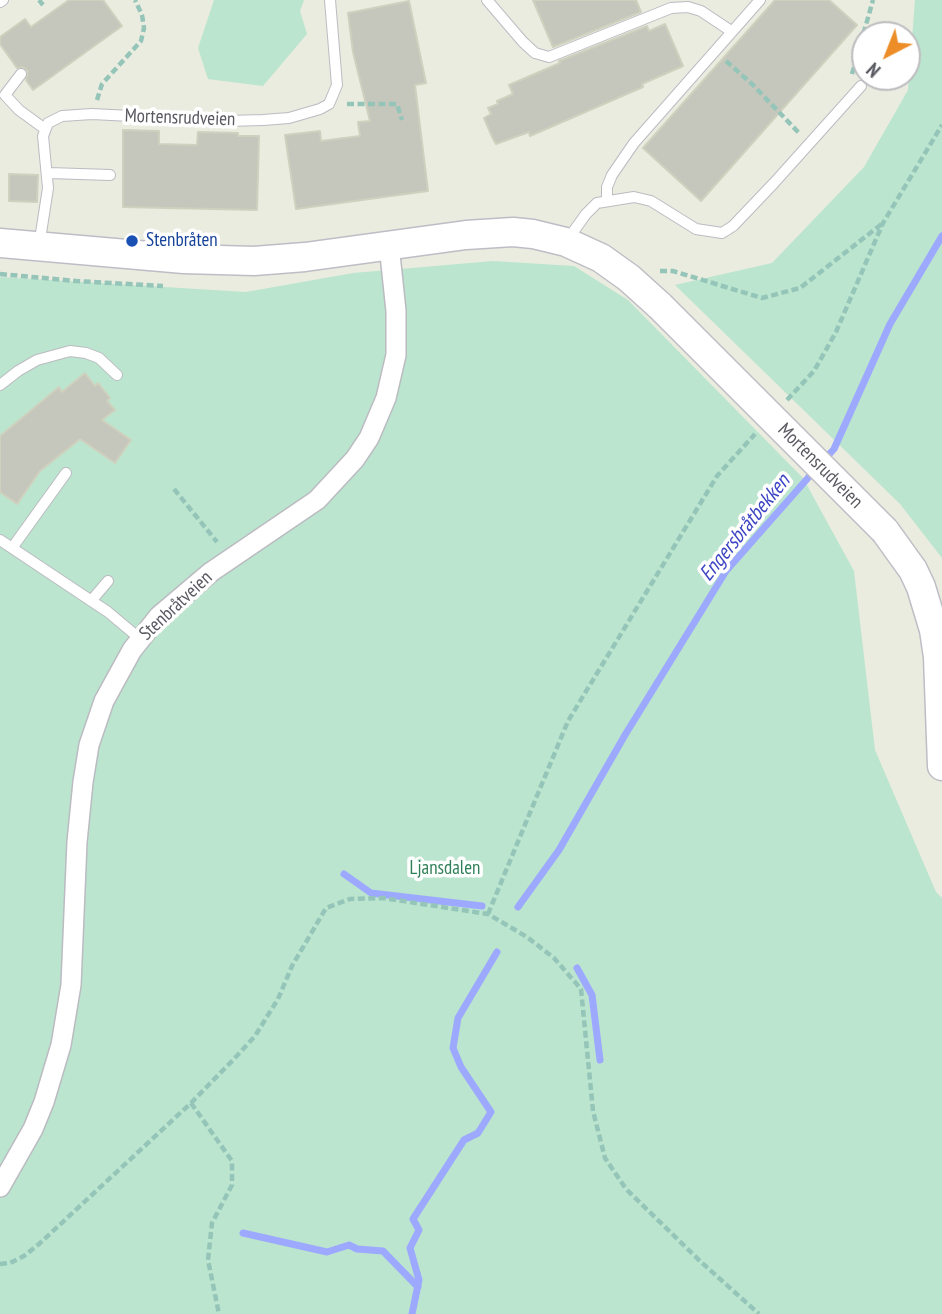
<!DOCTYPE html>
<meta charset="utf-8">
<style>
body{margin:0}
#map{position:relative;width:942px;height:1314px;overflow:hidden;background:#eaece0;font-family:"PT Sans Narrow",sans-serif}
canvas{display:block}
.north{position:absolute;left:851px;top:21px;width:70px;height:70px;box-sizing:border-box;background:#fff;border:2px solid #bdbdc0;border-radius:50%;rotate:222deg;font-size:19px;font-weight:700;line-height:28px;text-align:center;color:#595961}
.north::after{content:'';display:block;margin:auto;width:24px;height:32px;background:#ec8d27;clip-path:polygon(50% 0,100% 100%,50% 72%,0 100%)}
</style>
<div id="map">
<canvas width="942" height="1314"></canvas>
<div class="north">N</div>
</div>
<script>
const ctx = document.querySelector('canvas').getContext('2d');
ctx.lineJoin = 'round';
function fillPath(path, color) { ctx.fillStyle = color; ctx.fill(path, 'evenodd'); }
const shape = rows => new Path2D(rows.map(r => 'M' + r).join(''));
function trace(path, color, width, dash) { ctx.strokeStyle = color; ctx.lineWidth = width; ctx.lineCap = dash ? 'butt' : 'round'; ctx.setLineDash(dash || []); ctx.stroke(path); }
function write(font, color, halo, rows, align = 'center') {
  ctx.font = font + ' "PT Sans Narrow",sans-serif'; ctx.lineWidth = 7; ctx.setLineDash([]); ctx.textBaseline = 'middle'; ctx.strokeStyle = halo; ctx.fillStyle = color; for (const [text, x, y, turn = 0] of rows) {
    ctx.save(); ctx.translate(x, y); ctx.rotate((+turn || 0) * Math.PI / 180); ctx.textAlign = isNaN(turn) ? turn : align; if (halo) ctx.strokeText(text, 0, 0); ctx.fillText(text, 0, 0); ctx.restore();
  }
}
const green = shape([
 [214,0,304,0,300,11,307,34,263,86,208,79,198,48],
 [915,0,942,0,942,558,900,504,675,285,772,263,864,167,908,90],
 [493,261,574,266,628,300,803,478,854,571,875,750,936,892,942,898,942,1314,0,1314,0,277,246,292,353,273]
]);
const stream = shape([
 [823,461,834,449,890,324,942,236],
 [344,874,371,893,482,906],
 [518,907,559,850,625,735,726,571,815,470],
 [577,968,592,995,600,1060],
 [243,1233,327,1252,349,1245,357,1249,383,1251,418,1287],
 [412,1314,419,1280,410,1248,419,1230,413,1219,464,1140,478,1133,491,1112,461,1067,453,1048,458,1018,497,952]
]);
const building = shape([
 [69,0,103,0,122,26,33,90,26,80,28,71,23,67,17,68,0,44,0,37,25,19,31,27,69,0],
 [533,0,636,0,641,12,553,47,533,0],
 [775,0,829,0,857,25,701,201,643,148,775,0],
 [409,1,426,83,415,85,428,191,296,209,285,135,320,131,321,141,360,136,358,122,370,121,353,52,348,13,409,1],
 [665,24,683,66,642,84,643,87,530,136,529,132,496,144,493,139,484,118,491,114,488,108,498,104,497,101,513,94,509,85,560,63,559,61,647,26,649,31,665,24],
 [123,130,159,131,159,144,197,145,198,132,238,133,238,136,259,136,257,210,123,207,123,130],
 [9,174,38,175,37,202,9,201,9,174],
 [85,373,95,386,98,383,110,398,107,401,115,410,102,420,131,440,115,463,80,439,40,471,17,504,0,492,0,436,59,387,62,392,85,373]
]);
const path = shape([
 [39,0,43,5],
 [726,61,753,85,799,133],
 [852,74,873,0],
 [97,100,102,84,141,41,144,28,142,15,135,0],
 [347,104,397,104,402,120],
 [660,271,673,271,762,298,800,288,883,223],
 [0,274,76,281,163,286],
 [787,400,814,371,836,332,883,223,942,125],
 [174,489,217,542],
 [488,914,568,721,717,476,755,434],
 [191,1103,232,1161,232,1185,212,1223,208,1260,219,1314],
 [0,1264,10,1263,24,1256,39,1244,191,1103,234,1059,255,1036,278,999,292,966,326,908,350,899,383,898,488,914,527,937,554,958,581,989,593,1111,605,1158,626,1189,700,1261,759,1314]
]);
const lane = shape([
 [487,0,523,42,535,53,549,57,671,8,688,7,701,11,731,31],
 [0,2,3,0],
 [21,74,5,95,19,110,45,129],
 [49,173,110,175],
 [607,200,607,187,612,175,634,143,760,0],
 [568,239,586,214,597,203,634,197,651,201,696,229,722,233,733,226,774,183,861,86],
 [39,246,48,188,43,136,48,123,62,116,92,114,227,121,263,120,289,118,320,109,329,104,337,85,330,0],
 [0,385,18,371,37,360,70,351,86,353,99,358,117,375],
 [0,540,108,612,139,638],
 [12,548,66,473],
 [91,601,108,581]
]);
const street = shape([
 [0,1187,33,1129,44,1102,61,1045,71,985,77,842,83,782,89,745,104,701,132,650,159,616,211,572,317,500,355,459,369,438,386,398,396,355,396,311,389,245]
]);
const secondary = shape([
 [0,243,184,259,254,261,305,257,466,235,513,232,533,234,566,242,601,258,629,278,660,306],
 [885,531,913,570,921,587,934,630,938,657,942,766]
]);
const secondaryBridge = shape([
 [660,306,885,531]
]);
const markers = [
 [132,241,7,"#1a4fb4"]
];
const streetNames = [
 ["Mortensrudveien",180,118,2],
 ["Mortensrudveien",820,466,45],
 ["Stenbråtveien",176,606,-43]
];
const transitNames = [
 ["Stenbråten",146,241]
];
const parkNames = [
 ["Ljansdalen",445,869]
];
const waterNames = [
 ["Engersbråtbekken",745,528,-51]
];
fillPath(green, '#bbe5ce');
trace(stream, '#9da9ff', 7);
fillPath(building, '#c6c7bc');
trace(building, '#cfd1be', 2);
trace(lane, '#bbbbc2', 12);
trace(street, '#bbbbc2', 22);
trace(secondary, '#bebdc6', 31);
trace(path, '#94c5b8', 4.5, [7, 3.5]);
trace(lane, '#fff', 10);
trace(street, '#fff', 19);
trace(secondary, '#fff', 28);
trace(secondaryBridge, '#bebdc6', 31, []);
trace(secondaryBridge, '#fff', 28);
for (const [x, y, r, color] of markers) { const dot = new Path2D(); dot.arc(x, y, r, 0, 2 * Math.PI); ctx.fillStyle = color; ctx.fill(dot); trace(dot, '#fff', 2.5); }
write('19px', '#595961', '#fff', streetNames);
write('19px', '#164399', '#fff', transitNames, 'left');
write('19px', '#318058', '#fff', parkNames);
write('italic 21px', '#3e45c4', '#fff', waterNames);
</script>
